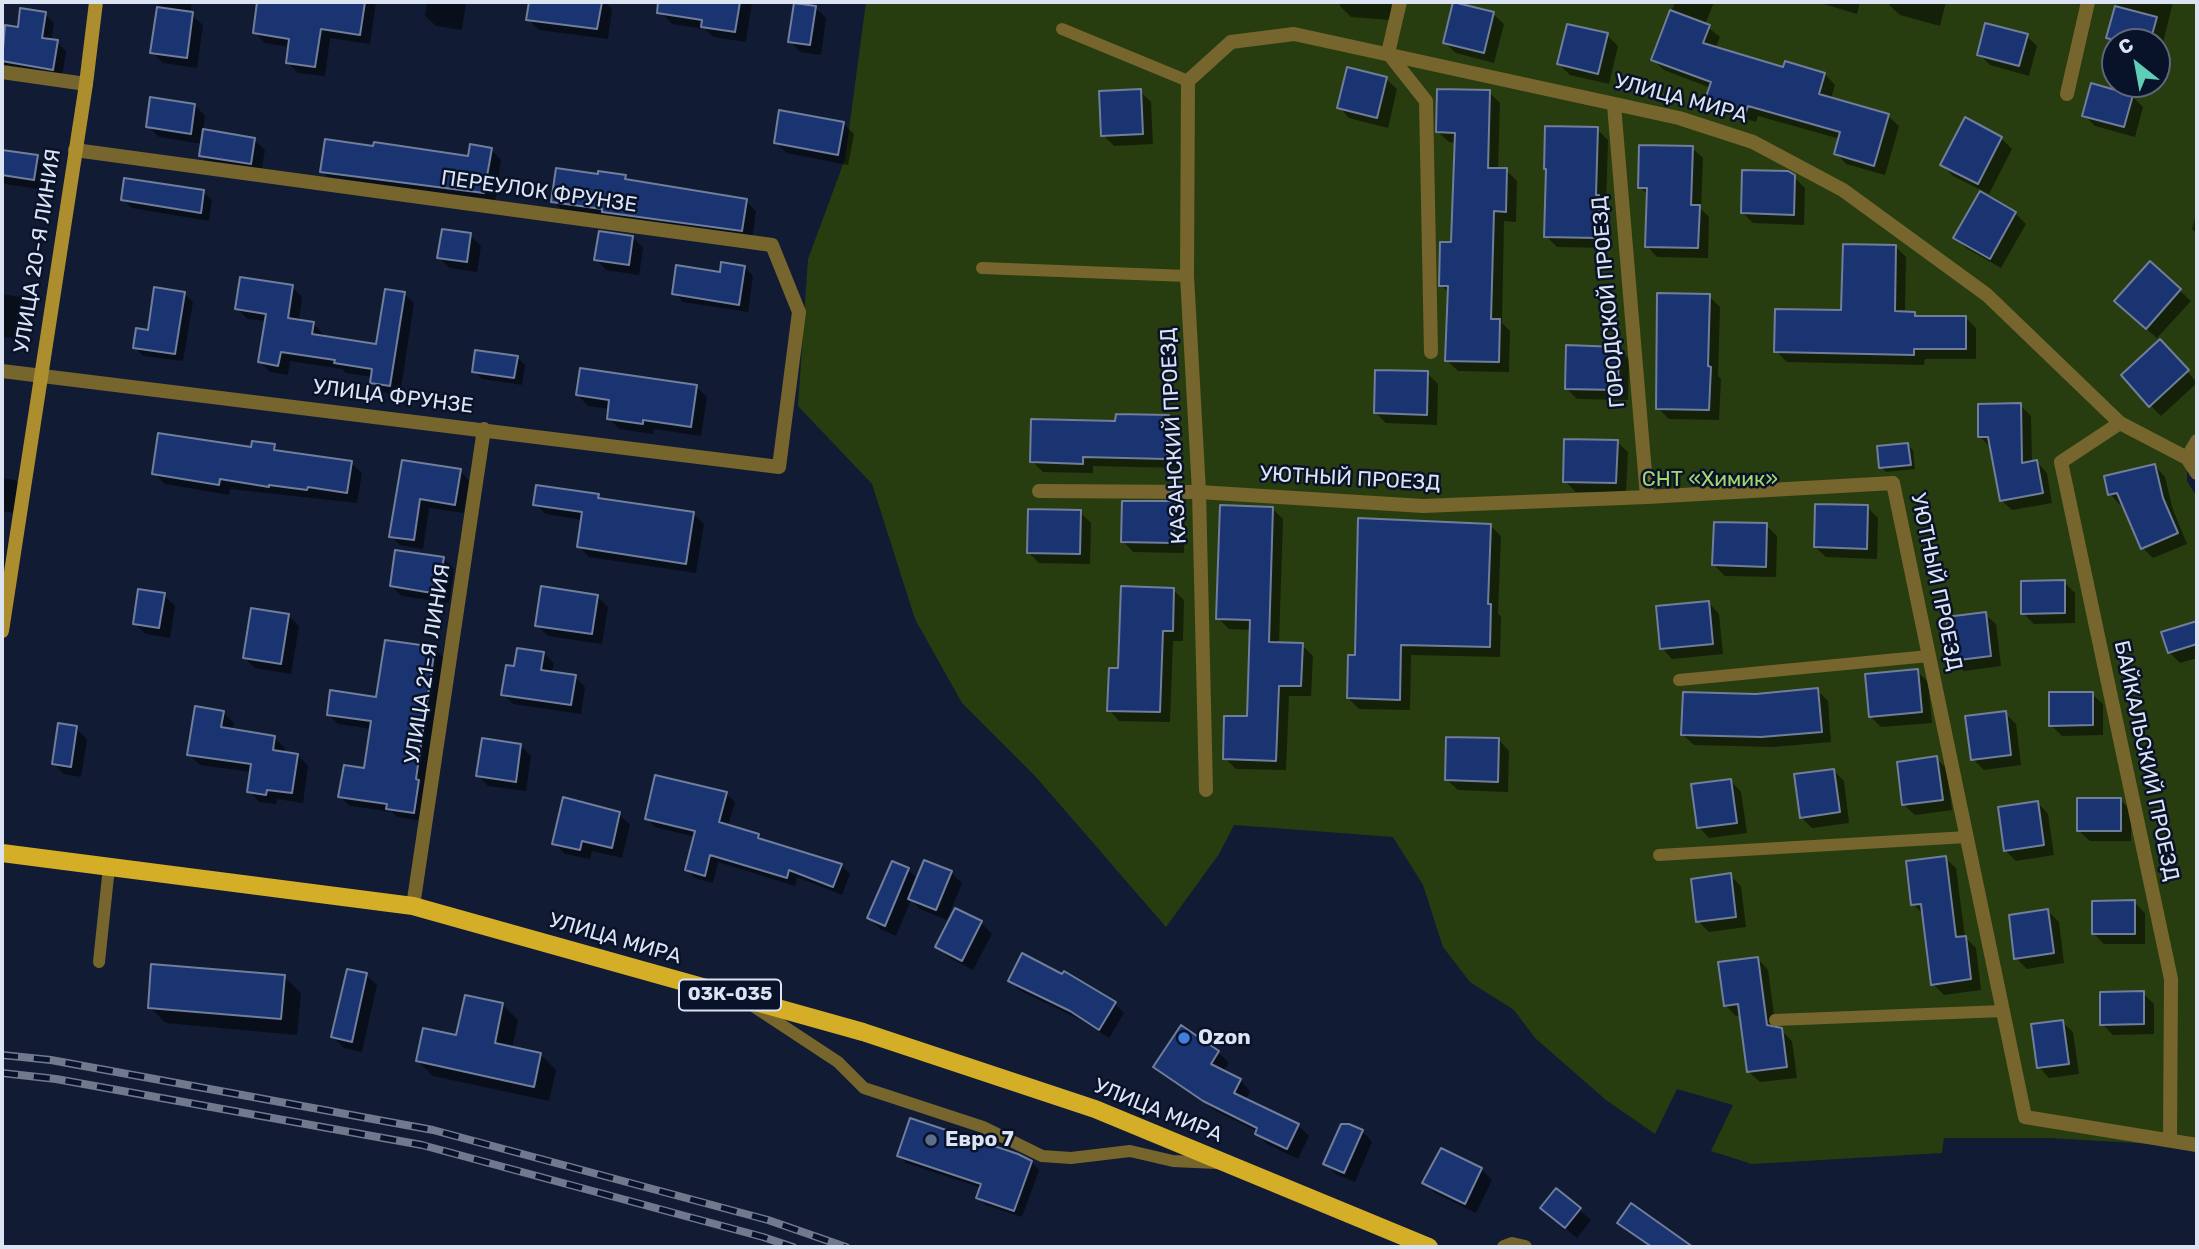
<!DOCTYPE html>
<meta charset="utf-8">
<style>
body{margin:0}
#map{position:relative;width:2199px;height:1249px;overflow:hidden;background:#111b33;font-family:Rubik,sans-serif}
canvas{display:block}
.frame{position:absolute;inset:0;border:4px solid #dce4f4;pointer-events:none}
.north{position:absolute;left:2101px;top:28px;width:70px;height:70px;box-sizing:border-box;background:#081228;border:2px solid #5d667a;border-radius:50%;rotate:329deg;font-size:19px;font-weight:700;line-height:28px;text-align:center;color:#dce4f4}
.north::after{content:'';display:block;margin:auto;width:24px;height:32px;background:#5eceb8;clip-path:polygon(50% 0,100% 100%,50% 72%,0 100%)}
</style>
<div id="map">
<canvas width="2199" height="1249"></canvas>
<div class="frame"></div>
<div class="north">С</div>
</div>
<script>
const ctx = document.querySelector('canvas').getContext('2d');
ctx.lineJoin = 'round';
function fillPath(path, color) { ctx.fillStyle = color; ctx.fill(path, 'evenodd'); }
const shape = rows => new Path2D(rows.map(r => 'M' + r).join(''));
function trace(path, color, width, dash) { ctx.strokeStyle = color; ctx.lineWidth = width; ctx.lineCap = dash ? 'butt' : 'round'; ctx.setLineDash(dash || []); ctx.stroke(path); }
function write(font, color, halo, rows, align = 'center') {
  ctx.font = font + ' Rubik,sans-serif'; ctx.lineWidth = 5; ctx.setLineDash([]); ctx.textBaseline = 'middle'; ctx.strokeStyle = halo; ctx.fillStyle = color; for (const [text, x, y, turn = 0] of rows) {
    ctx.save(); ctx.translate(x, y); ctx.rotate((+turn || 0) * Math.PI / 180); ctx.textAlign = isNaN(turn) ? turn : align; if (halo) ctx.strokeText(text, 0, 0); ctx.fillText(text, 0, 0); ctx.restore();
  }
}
const green = shape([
 [866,2,2197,2,2197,449,2187,458,2187,481,2197,497,2197,1152,2153,1144,2049,1138,1944,1138,1942,1153,1752,1164,1711,1151,1733,1105,1677,1089,1655,1134,1606,1100,1535,1038,1514,1010,1470,982,1443,947,1423,885,1393,837,1234,825,1219,854,1166,927,1036,777,962,703,915,619,872,484,798,406,808,259,845,159],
 [2115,42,2157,42,2157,84,2115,84]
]);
const shadow = shape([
 [159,2,192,2,190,14,203,25,197,68,163,63,152,52],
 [259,2,376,2,370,44,330,38,325,76,298,73,287,62,290,47,265,43,255,33],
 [427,2,466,2,462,30,436,26,425,16],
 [531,2,605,2,612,9,608,39,539,30,528,19],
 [663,2,752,2,746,42,714,37,705,29,672,24,662,13],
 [1341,2,1392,2,1390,20,1351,17,1340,6],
 [1675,2,1714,2,1705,25,1720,37,1715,49,1785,70,1825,74,1835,85,1831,99,1888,116,1899,126,1885,175,1846,164,1836,153,1840,139,1758,116,1756,122,1718,110,1707,100,1711,88,1664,70,1653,60],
 [1817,2,1860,2,1857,14],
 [1890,2,1946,2,1940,26,1900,15,1889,5],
 [2117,2,2173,2,2159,59,2157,42,2115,42,2115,44,2108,37],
 [816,8,826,18,821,55,801,52,790,42],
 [45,14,54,23,51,41,57,42,66,51,62,78,2,68,2,24,20,26],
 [1493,14,1504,24,1494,63,1456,53,1445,43],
 [1607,35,1618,46,1609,84,1570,75,1559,64],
 [2027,36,2037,46,2029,76,1990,65,1979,54],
 [1386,79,1397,89,1388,128,1349,118,1339,107],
 [1140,91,1151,102,1153,144,1114,146,1103,135],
 [1489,92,1500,103,1498,170,1506,170,1517,181,1516,222,1504,221,1502,323,1510,331,1509,372,1458,371,1447,360,1449,293,1441,285,1453,244,1456,143,1449,142,1438,132],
 [2132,96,2143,107,2135,137,2095,126,2084,115],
 [195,105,205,116,203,131,254,140,265,150,261,173,212,166,201,155,203,144,159,137,148,126],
 [843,123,854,134,848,165,787,153,776,143],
 [1597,129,1608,140,1606,205,1609,207,1608,248,1557,247,1546,236],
 [2001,138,2012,149,1989,194,1953,176,1943,165],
 [374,148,470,158,491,149,501,160,495,203,333,182,322,171],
 [1692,148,1703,158,1701,209,1709,217,1708,258,1657,257,1647,246,1648,195,1640,187],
 [2,152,37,157,48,168,45,190,4,184,2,182],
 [625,177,629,182,746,201,756,211,752,240,563,211,553,201],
 [1794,177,1805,188,1804,225,1753,223,1743,213],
 [203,192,212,200,209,221,132,208,123,199],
 [1980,194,2015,213,2026,224,2001,268,1966,248,1955,238],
 [2197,211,2197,234,2192,229],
 [470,235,481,246,477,272,450,268,439,258],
 [633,237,643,248,639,275,606,270,596,259],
 [1896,247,1906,257,1905,313,1915,314,1919,318,1965,317,1976,328,1976,359,1925,359,1924,365,1787,362,1776,351,1843,312],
 [2150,263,2191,301,2157,338,2127,312],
 [745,267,753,276,748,312,683,302,674,293,721,274],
 [292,287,302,297,299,321,313,323,323,334,323,338,378,346,404,293,414,303,400,395,382,392,372,382,373,377,346,373,342,369,290,361,288,375,270,372,260,362,267,321,247,319,237,308],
 [184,293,193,302,183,361,143,356,135,347],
 [2,294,21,297,32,307,27,340,2,337],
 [1709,296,1720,307,1718,376,1721,379,1719,420,1669,419,1658,408],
 [1618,349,1629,359,1628,400,1577,399,1566,388],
 [2171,352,2197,383,2161,416,2150,405],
 [517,357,525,365,522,385,482,379,474,371],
 [1427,373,1438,384,1437,425,1386,423,1375,412],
 [696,386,707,397,701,436,654,429,653,434,619,429,609,418,610,409,588,406,578,395],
 [2020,405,2031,416,2032,463,2037,462,2047,473,2052,503,2012,510,2001,500,1990,447,1980,437],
 [1168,417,1179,428,1178,468,1093,466,1093,473,1043,472,1032,461,1117,423],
 [1617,442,1628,452,1626,493,1576,492,1565,481],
 [1908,445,1913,450,1915,469,1886,472,1881,467],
 [274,446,281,452,351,463,362,473,357,503,230,489,229,495,165,484,154,473],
 [404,462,460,471,469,480,464,513,429,508,423,549,400,545,391,536],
 [2155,466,2165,477,2173,510,2187,544,2153,558,2143,548,2124,504,2120,505,2110,494],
 [2,478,15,480,25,490,21,514,2,511],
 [598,496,603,500,693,514,704,524,696,573,589,557,579,546,583,520,546,514,535,504],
 [1174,503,1185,514,1184,553,1133,552,1123,541],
 [1867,507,1878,518,1877,559,1826,557,1815,547],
 [1272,508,1283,519,1279,644,1302,645,1313,656,1311,696,1289,696,1286,770,1236,769,1225,758,1249,718,1251,630,1229,629,1218,618],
 [1080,512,1091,523,1090,564,1039,563,1028,552],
 [1490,525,1501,536,1498,614,1501,616,1500,657,1411,655,1410,710,1359,709,1348,698,1357,657],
 [1766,525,1777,536,1776,577,1725,576,1714,565],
 [443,558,454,569,449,603,402,596,391,586],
 [2064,582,2075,593,2075,623,2034,624,2023,613],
 [1173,590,1184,600,1183,641,1173,641,1170,722,1119,721,1109,710,1120,670],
 [164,595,175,606,170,638,146,634,135,624],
 [597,596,608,607,602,644,548,636,537,625],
 [1709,603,1719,614,1723,654,1672,659,1662,648],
 [1985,614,1996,624,2001,666,1964,671,1953,660],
 [288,615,299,626,291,674,255,668,245,658],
 [2197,623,2197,658,2180,663,2169,652,2163,633],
 [435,649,444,658,423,821,397,817,392,812,350,806,340,797,365,770,372,729,338,724,328,714,378,699],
 [544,653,554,663,552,673,575,677,585,687,581,714,513,704,503,694,516,668],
 [1917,671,1928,682,1932,723,1881,727,1870,716],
 [1817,690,1828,701,1831,742,1773,747,1694,745,1683,735,1756,696],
 [2092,694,2103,704,2103,735,2062,736,2051,725],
 [223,712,234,723,232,731,274,737,285,748,284,753,298,755,308,766,303,803,277,799,276,804,259,802,249,791,252,772,200,765,189,754],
 [2005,713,2016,724,2021,765,1984,770,1973,759],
 [76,728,87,739,81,777,64,774,53,763],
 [1499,740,1509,751,1508,792,1458,790,1447,780],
 [521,746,531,756,526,791,488,786,478,775],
 [1936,758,1947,769,1952,810,1915,815,1904,805],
 [1834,771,1844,781,1849,823,1812,828,1801,817],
 [1731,781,1741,792,1747,833,1709,838,1699,827],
 [726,794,735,802,728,826,758,836,764,841,841,865,850,874,842,895,797,877,795,886,718,862,713,883,695,878,687,870,695,837,655,827,647,818],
 [2120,800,2131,810,2131,841,2090,841,2079,831],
 [2038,803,2048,814,2054,855,2016,861,2005,850],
 [619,814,630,825,622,858,592,851,590,859,565,854,554,843],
 [1945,858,1956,868,1965,937,1976,948,1981,990,1944,995,1933,984,1924,915,1913,904],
 [893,863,908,870,918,879,951,873,962,883,947,920,920,909,911,900,896,936,880,929,869,918],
 [1730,875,1741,886,1746,927,1709,932,1698,921],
 [2134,902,2145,913,2145,944,2104,944,2094,934],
 [956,910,981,923,992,934,973,970,948,957,937,947],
 [2048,911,2059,922,2064,963,2027,969,2016,958],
 [1758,959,1768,970,1776,1029,1781,1030,1792,1041,1797,1078,1760,1082,1749,1072,1741,1015,1736,1016,1725,1005],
 [1064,974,1115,1004,1124,1013,1109,1038,1081,1020,1019,990,1010,981,1063,976],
 [366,975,377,985,362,1052,344,1048,333,1037],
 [284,977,301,993,297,1035,166,1023,149,1007],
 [2143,993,2154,1004,2154,1034,2113,1035,2102,1024],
 [466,997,503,1005,518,1020,512,1048,540,1054,556,1070,549,1101,433,1076,418,1061,457,1037],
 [2062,1022,2073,1032,2079,1074,2049,1078,2039,1067],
 [1181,1028,1218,1052,1229,1063,1223,1072,1240,1080,1250,1091,1245,1101,1298,1125,1309,1136,1298,1159,1267,1144,1257,1133,1257,1131,1216,1111,1166,1077,1155,1067],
 [1362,1131,1372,1142,1355,1182,1336,1174,1325,1164],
 [899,1155,1031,1162,1039,1170,1022,1217,986,1205,978,1198,982,1188,906,1163],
 [1481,1169,1492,1180,1476,1213,1435,1193,1424,1182],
 [1556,1191,1591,1220,1577,1238,1542,1208]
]);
const building = shape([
 [257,2,365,2,360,35,321,29,315,67,286,63,289,39,253,33,257,2],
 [529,2,602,2,597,29,526,20,529,2],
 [658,2,740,2,735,32,701,27,702,20,657,13,658,2],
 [1453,2,1494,12,1484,53,1443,43,1453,2],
 [794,3,816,6,810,45,788,42,794,3],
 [2115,6,2157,17,2150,42,2123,42,2106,38,2115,6],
 [157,7,193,12,187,58,150,53,157,7],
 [20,8,46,12,42,38,58,40,53,70,2,61,5,25,18,27,20,8],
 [1670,10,1710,25,1703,43,1783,67,1785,61,1825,73,1819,94,1889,114,1874,166,1834,154,1840,132,1748,106,1746,112,1705,100,1711,82,1651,60,1670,10],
 [1985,23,2028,34,2019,66,1977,55,1985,23],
 [1567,24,1608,33,1598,74,1557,64,1567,24],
 [1347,67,1387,77,1377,118,1337,108,1347,67],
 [2091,83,2133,95,2124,127,2082,116,2091,83],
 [1141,89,1143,134,1101,136,1099,91,1141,89],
 [1437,89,1490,90,1488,168,1507,168,1506,212,1494,211,1491,319,1500,319,1499,362,1445,361,1448,286,1439,286,1440,242,1451,242,1455,133,1436,132,1437,89],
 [150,97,195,104,191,134,146,127,150,97],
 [779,110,844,122,838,155,774,143,779,110],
 [1965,117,2002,137,1978,184,1940,165,1965,117],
 [1545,126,1598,127,1596,195,1599,195,1598,238,1544,237,1546,169,1544,169,1545,126],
 [203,129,255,138,251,164,199,156,203,129],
 [325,139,373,146,374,142,468,156,470,144,492,148,484,193,320,172,325,139],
 [1639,145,1693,146,1691,205,1700,205,1698,248,1645,247,1647,188,1638,188,1639,145],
 [2,150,38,155,34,180,2,175,2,150],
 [556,168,598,174,598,171,626,175,625,179,747,199,742,231,602,212,602,209,551,202,556,168],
 [1742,170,1788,171,1795,175,1794,215,1741,213,1742,170],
 [124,178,204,190,201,213,121,200,124,178],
 [1980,191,2016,212,1990,259,1953,238,1980,191],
 [442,229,471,233,467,262,437,258,442,229],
 [599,231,633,236,629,265,594,260,599,231],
 [1843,244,1896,245,1895,311,1915,312,1915,316,1966,316,1966,349,1914,349,1914,355,1774,352,1775,309,1841,310,1843,244],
 [2150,261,2181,289,2146,329,2114,301,2150,261],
 [721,262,745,266,739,305,672,294,676,265,720,272,721,262],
 [240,277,293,285,288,318,314,322,312,334,376,344,385,289,405,292,390,386,370,383,372,369,334,363,335,360,281,352,278,366,258,362,266,314,235,309,240,277],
 [154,287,185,292,175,354,133,348,136,328,148,330,154,287],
 [1657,293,1710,294,1708,366,1711,367,1709,410,1656,409,1657,293],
 [2160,339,2189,370,2149,407,2121,375,2160,339],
 [1566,345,1619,347,1618,390,1565,389,1566,345],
 [475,350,518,356,514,378,472,372,475,350],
 [580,368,697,385,691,427,643,420,643,424,607,419,609,400,576,395,580,368],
 [1375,370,1428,371,1427,415,1374,413,1375,370],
 [2021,403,2022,463,2037,460,2043,493,2000,501,1988,437,1978,437,1978,404,2021,403],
 [1116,414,1169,415,1167,459,1083,457,1083,464,1030,462,1031,419,1115,421,1116,414],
 [158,433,251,447,252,441,275,444,274,450,352,461,347,493,308,487,307,490,269,485,269,487,220,479,219,485,152,474,158,433],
 [1564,439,1618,440,1616,483,1563,482,1564,439],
 [1908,443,1911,465,1879,468,1877,446,1908,443],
 [402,460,461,469,455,505,420,499,414,540,389,537,402,460],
 [2155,464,2163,498,2178,533,2141,549,2117,493,2108,495,2104,476,2155,464],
 [536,485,599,494,598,498,694,512,686,564,577,547,582,512,533,505,536,485],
 [1122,501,1175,501,1174,543,1121,542,1122,501],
 [1815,504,1868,505,1867,549,1814,547,1815,504],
 [1220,505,1273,507,1269,642,1303,643,1301,686,1279,686,1276,761,1223,759,1224,716,1247,716,1250,620,1216,619,1220,505],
 [1028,509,1081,510,1080,554,1027,553,1028,509],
 [1358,518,1491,524,1488,604,1491,604,1490,647,1401,645,1400,700,1347,698,1348,655,1355,655,1358,518],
 [1714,522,1767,523,1766,567,1712,565,1714,522],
 [395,550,444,557,438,594,390,586,395,550],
 [2065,580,2065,613,2021,614,2021,581,2065,580],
 [541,586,598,595,592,634,535,626,541,586],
 [1121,586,1174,588,1173,631,1163,631,1160,712,1107,711,1109,668,1118,668,1121,586],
 [138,589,165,593,159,628,133,624,138,589],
 [1709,601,1713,644,1660,649,1656,606,1709,601],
 [251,608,289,614,281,664,243,658,251,608],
 [1986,612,1991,656,1951,661,1946,617,1986,612],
 [2197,621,2197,644,2168,653,2161,632,2197,621],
 [385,640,435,647,416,779,419,780,414,813,386,809,387,804,338,797,344,765,364,768,371,721,327,715,330,690,376,697,385,640],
 [517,648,544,652,541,670,576,675,571,705,501,695,506,665,514,666,517,648],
 [1918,669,1922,712,1869,717,1865,674,1918,669],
 [1818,688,1822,732,1761,737,1681,735,1683,692,1756,694,1818,688],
 [2049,692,2093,692,2093,725,2049,726,2049,692],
 [195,706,224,711,221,727,275,736,273,750,298,754,292,793,267,790,266,795,247,792,251,764,187,755,195,706],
 [2006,711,2011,755,1971,760,1965,716,2006,711],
 [58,723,77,726,71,767,52,764,58,723],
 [1446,737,1499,738,1498,782,1445,780,1446,737],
 [482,738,521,744,516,782,476,776,482,738],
 [1937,756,1943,800,1902,805,1897,762,1937,756],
 [1834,769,1840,812,1800,818,1794,774,1834,769],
 [655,775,727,792,719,822,759,834,758,838,842,864,833,887,789,870,787,878,710,855,705,876,685,870,695,831,645,819,655,775],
 [1731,779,1737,823,1697,828,1691,784,1731,779],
 [563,797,620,812,612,848,582,841,580,850,552,844,563,797],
 [2077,798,2121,798,2121,831,2077,831,2077,798],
 [2038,801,2044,845,2004,851,1998,807,2038,801],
 [1946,856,1956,937,1966,936,1971,979,1931,985,1921,904,1911,905,1906,861,1946,856],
 [924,860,952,871,936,910,908,899,924,860],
 [892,861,909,868,885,926,867,918,892,861],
 [1731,873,1736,917,1696,922,1691,879,1731,873],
 [2135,900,2135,934,2092,934,2092,901,2135,900],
 [955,908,982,921,962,961,935,947,955,908],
 [2048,909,2054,953,2014,959,2009,915,2048,909],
 [1022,953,1062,974,1064,971,1116,1002,1099,1030,1070,1011,1008,981,1022,953],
 [1758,957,1767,1025,1782,1028,1787,1067,1747,1072,1738,1004,1724,1006,1718,962,1758,957],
 [151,964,285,975,281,1019,148,1008,151,964],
 [347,969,367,973,352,1042,331,1037,347,969],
 [2144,991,2144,1024,2100,1025,2100,992,2144,991],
 [465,995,503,1003,495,1043,541,1053,534,1087,416,1061,423,1028,456,1035,465,995],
 [2063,1020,2069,1064,2037,1068,2031,1024,2063,1020],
 [1181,1025,1219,1051,1211,1064,1241,1079,1234,1093,1299,1124,1287,1149,1255,1134,1257,1128,1203,1101,1153,1067,1181,1025],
 [910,1118,1018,1154,1032,1161,1014,1211,976,1198,981,1184,897,1156,910,1118],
 [1341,1124,1349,1124,1363,1130,1344,1173,1323,1164,1341,1124],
 [1441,1148,1482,1168,1465,1204,1422,1183,1441,1148],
 [1556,1188,1581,1208,1565,1228,1540,1208,1556,1188],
 [1631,1203,1693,1247,1652,1247,1617,1223,1631,1203]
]);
const service = shape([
 [1062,29,1188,81],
 [982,268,1187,276],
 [1679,680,1929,656],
 [1659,855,1967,837],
 [99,962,109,867],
 [753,1006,838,1062,864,1088,983,1127,1042,1156,1071,1158,1130,1151,1173,1161,1217,1163],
 [1775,1020,2003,1011]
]);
const minor = shape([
 [1400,2,1388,53,1426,101,1431,352],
 [2,72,86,84],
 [2067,94,2088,2],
 [1614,105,1647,497],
 [2,371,779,467,799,312,772,245,75,150],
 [2120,423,2061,462,2171,979,2170,1140],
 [2187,458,2197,441],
 [1039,491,1199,492,1423,506,1647,497,1893,483,2025,1117,2197,1145],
 [1206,790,1199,492,1187,276,1188,81,1231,42,1294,34,1679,118,1753,142,1843,190,1987,295,2120,423,2187,458,2197,473],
 [413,906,484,429],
 [1504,1247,1512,1244,1525,1247]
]);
const secondary = shape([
 [2,631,86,84,96,2]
]);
const primary = shape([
 [2,853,413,906,863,1032,1095,1109,1429,1247]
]);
const rail = shape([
 [2,1055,51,1060,433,1130,768,1220,846,1247],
 [2,1073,56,1079,422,1145,763,1237,793,1247]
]);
const markers = [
 [1184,1038,7,"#3f7fe0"],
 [931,1140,7,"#5c6f8a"]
];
const shields = [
 [730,995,102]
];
const shieldNames = [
 ["03К-035",730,995]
];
const streetNames = [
 ["УЛИЦА МИРА",1681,99,15],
 ["ПЕРЕУЛОК ФРУНЗЕ",539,192,8],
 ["УЛИЦА 20-Я ЛИНИЯ",38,251,-81],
 ["ГОРОДСКОЙ ПРОЕЗД",1609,302,-95],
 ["УЛИЦА ФРУНЗЕ",393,397,7],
 ["КАЗАНСКИЙ ПРОЕЗД",1174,436,-93],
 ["УЮТНЫЙ ПРОЕЗД",1350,479,3],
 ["УЮТНЫЙ ПРОЕЗД",1936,582,78],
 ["УЛИЦА 21-Я ЛИНИЯ",428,664,-81],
 ["БАЙКАЛЬСКИЙ ПРОЕЗД",2146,761,78],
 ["УЛИЦА МИРА",615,939,16],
 ["УЛИЦА МИРА",1158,1111,22]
];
const parkNames = [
 ["СНТ «Химик»",1710,480]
];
const poiNames = [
 ["Ozon",1198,1038],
 ["Евро 7",945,1140]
];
fillPath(green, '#283d0f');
fillPath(shadow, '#0007');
fillPath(building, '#1a3472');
trace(building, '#707e9b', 2);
trace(service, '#77652e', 12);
trace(minor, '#77652e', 14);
trace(secondary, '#ac8e2e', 14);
trace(primary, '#d5ae28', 18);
trace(rail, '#70798d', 8);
trace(rail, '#081228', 5, [16]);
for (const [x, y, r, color] of markers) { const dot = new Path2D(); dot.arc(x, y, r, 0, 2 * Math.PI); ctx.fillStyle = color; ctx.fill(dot); trace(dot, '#081228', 2.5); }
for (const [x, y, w] of shields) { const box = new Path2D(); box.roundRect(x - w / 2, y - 15.5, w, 31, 5); ctx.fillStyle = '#081228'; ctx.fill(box); trace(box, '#dce4f4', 2); }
write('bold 19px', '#dce4f4', null, shieldNames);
write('21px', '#dce4f4', '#081228', streetNames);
write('21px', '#a4d670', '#081228', parkNames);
write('bold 21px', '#dce4f4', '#081228', poiNames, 'left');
</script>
